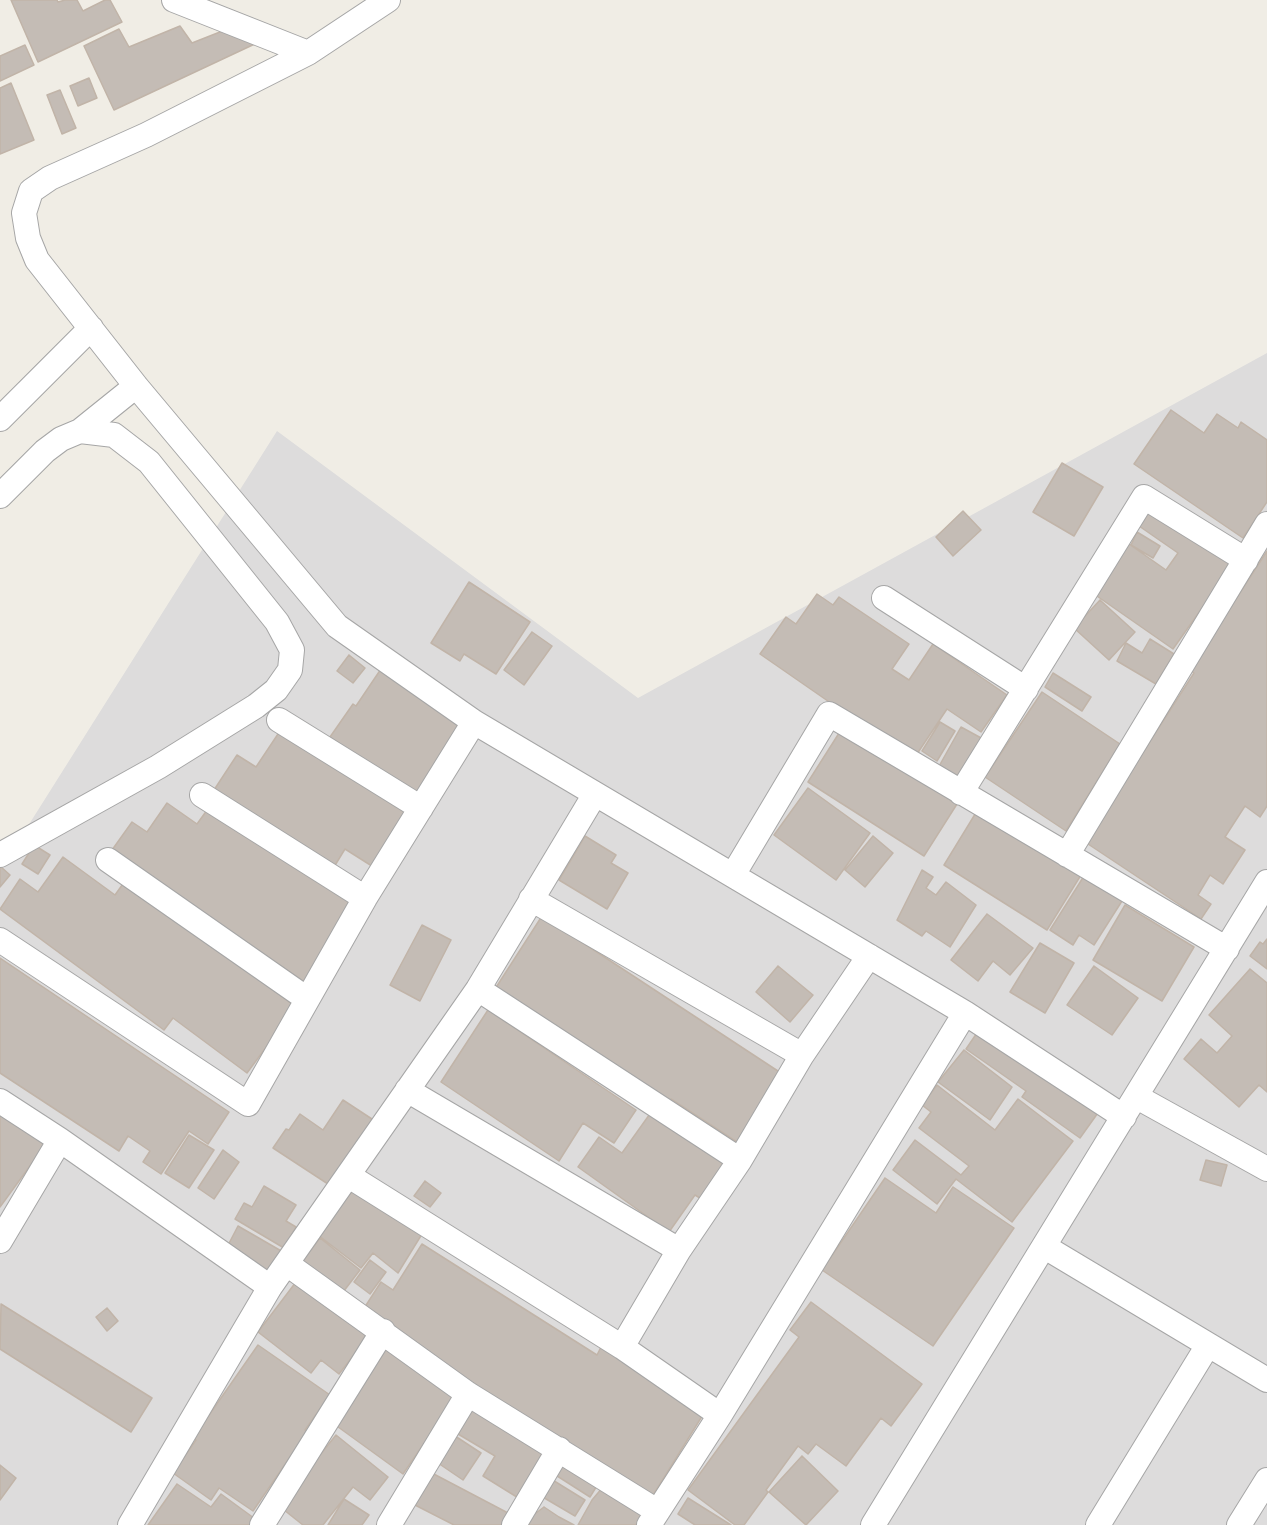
<!DOCTYPE html>
<style>
body{margin:0}
canvas{display:block;background:#f0ede5}
</style>
<canvas width="1267" height="1525"></canvas>
<script>
const ctx = document.querySelector('canvas').getContext('2d');
ctx.lineJoin = 'round';
function fillPath(path, color) { ctx.fillStyle = color; ctx.fill(path, 'evenodd'); }
const shape = rows => new Path2D(rows.map(r => 'M' + r).join(''));
function trace(path, color, width, dash) { ctx.strokeStyle = color; ctx.lineWidth = width; ctx.lineCap = dash ? 'butt' : 'round'; ctx.setLineDash(dash || []); ctx.stroke(path); }
const residential = shape([
 [1267,353,1267,1525,0,1525,0,861,4,864,277,431,638,698]
]);
const building = shape([
 [11,0,57,0,58,2,65,0,77,0,83,11,105,0,110,0,122,22,38,62,11,0],
 [180,26,192,43,225,30,259,42,114,110,84,46,119,29,129,47,180,26],
 [25,45,34,65,0,81,0,56,25,45],
 [89,78,97,98,78,106,70,86,89,78],
 [11,83,34,140,0,154,0,88,11,83],
 [60,90,76,128,62,134,47,95,60,90],
 [1171,410,1204,433,1217,414,1238,428,1241,422,1267,440,1267,502,1243,538,1134,464,1171,410],
 [1062,463,1103,487,1074,536,1033,512,1062,463],
 [1152,506,1234,563,1173,649,1094,594,1129,544,1166,570,1178,553,1139,526,1152,506],
 [963,511,981,530,953,556,936,537,963,511],
 [1137,532,1160,546,1153,558,1131,545,1137,532],
 [1267,551,1267,806,1260,817,1245,806,1225,837,1245,850,1223,884,1210,875,1198,895,1211,904,1201,919,1085,842,1194,673,1190,670,1267,551],
 [469,582,530,622,496,674,464,654,460,661,431,643,469,582],
 [817,594,833,605,839,597,909,644,892,669,909,680,933,644,1007,695,981,732,947,709,913,760,760,654,786,617,796,624,817,594],
 [1100,600,1135,632,1109,660,1074,628,1100,600],
 [532,632,552,646,524,685,504,670,532,632],
 [1150,639,1174,654,1156,684,1117,661,1126,643,1142,653,1150,639],
 [349,655,365,668,353,683,337,671,349,655],
 [383,666,465,723,415,796,330,737,353,704,356,706,383,666],
 [1053,673,1091,697,1082,711,1045,687,1053,673],
 [1042,692,1120,744,1066,831,985,777,1042,692],
 [940,722,955,731,937,761,922,751,940,722],
 [961,727,983,739,960,780,938,768,961,727],
 [841,730,957,804,924,856,808,782,841,730],
 [280,731,409,815,375,868,345,849,334,867,214,790,237,755,256,767,280,731],
 [808,788,870,833,836,880,774,835,808,788],
 [167,803,197,824,210,806,354,906,306,983,112,850,132,822,147,832,167,803],
 [977,811,1081,875,1047,930,944,865,977,811],
 [585,836,616,855,611,863,628,873,607,909,559,880,585,836],
 [873,836,893,853,865,887,845,870,873,836],
 [34,845,50,855,38,874,22,864,34,845],
 [63,857,115,895,125,881,296,1007,247,1073,173,1018,164,1030,0,909,20,879,38,892,63,857],
 [0,866,10,875,0,887,0,866],
 [922,870,933,877,926,888,936,895,946,882,976,905,950,947,926,931,922,936,897,920,922,870],
 [1084,876,1122,901,1094,945,1079,935,1073,945,1050,930,1084,876],
 [1125,905,1194,947,1162,1001,1093,960,1125,905],
 [987,914,1033,948,1010,975,993,961,978,981,951,960,987,914],
 [542,916,784,1075,740,1144,671,1099,669,1103,495,989,542,916],
 [422,925,451,940,420,1001,390,985,422,925],
 [1267,939,1267,969,1250,956,1260,942,1263,944,1267,939],
 [1040,943,1074,963,1045,1013,1010,992,1040,943],
 [0,958,229,1112,208,1144,189,1131,161,1174,143,1162,150,1151,128,1136,119,1151,0,1073,0,958],
 [778,966,813,995,790,1022,756,992,778,966],
 [1094,966,1138,998,1112,1035,1067,1005,1094,966],
 [1250,969,1267,983,1267,1092,1259,1085,1239,1107,1184,1059,1201,1039,1217,1053,1232,1036,1209,1015,1250,969],
 [488,1010,636,1110,614,1143,583,1123,559,1161,441,1082,488,1010],
 [981,1027,1100,1110,1080,1138,1022,1097,1026,1091,966,1049,981,1027],
 [964,1050,1012,1087,990,1120,938,1082,964,1050],
 [937,1085,995,1130,1018,1099,1073,1141,1012,1222,956,1179,937,1204,893,1170,915,1140,961,1175,969,1166,919,1128,931,1112,922,1105,937,1085],
 [343,1100,375,1121,328,1184,273,1148,286,1129,289,1130,300,1114,323,1130,343,1100],
 [0,1111,46,1144,0,1207,0,1111],
 [652,1111,728,1165,703,1200,695,1195,669,1232,578,1167,599,1137,622,1153,652,1111],
 [189,1135,214,1150,189,1188,165,1173,189,1135],
 [223,1150,239,1162,214,1199,198,1188,223,1150],
 [1206,1160,1227,1165,1221,1186,1200,1180,1206,1160],
 [885,1178,936,1213,953,1187,1014,1228,933,1346,822,1270,885,1178],
 [425,1181,441,1193,430,1207,414,1196,425,1181],
 [357,1185,422,1234,398,1273,373,1253,361,1268,318,1235,357,1185],
 [264,1186,296,1205,286,1221,296,1227,284,1248,235,1219,244,1203,252,1207,264,1186],
 [238,1226,283,1252,269,1276,225,1251,238,1226],
 [320,1238,360,1270,340,1296,300,1264,320,1238],
 [422,1244,597,1355,601,1347,704,1413,652,1497,361,1313,381,1282,393,1290,422,1244],
 [370,1260,386,1272,370,1294,354,1282,370,1260],
 [299,1278,371,1333,339,1374,321,1360,311,1373,258,1332,299,1278],
 [811,1302,922,1384,891,1426,881,1418,846,1466,816,1444,808,1454,798,1446,766,1490,768,1492,744,1525,735,1525,688,1490,799,1337,790,1330,811,1302],
 [1,1304,152,1398,131,1432,0,1349,1,1304],
 [107,1308,118,1321,107,1331,96,1317,107,1308],
 [387,1339,460,1391,403,1474,334,1424,387,1339],
 [258,1345,330,1395,305,1430,308,1431,253,1511,219,1488,211,1500,173,1473,196,1440,193,1438,258,1345],
 [475,1404,550,1448,520,1499,483,1476,495,1456,458,1434,475,1404],
 [452,1434,481,1453,463,1480,435,1461,452,1434],
 [336,1435,388,1477,370,1500,353,1487,323,1525,303,1525,279,1506,336,1435],
 [802,1456,838,1491,806,1525,769,1492,802,1456],
 [563,1461,598,1484,590,1497,554,1474,563,1461],
 [0,1465,16,1478,0,1500,0,1465],
 [430,1472,508,1513,502,1525,454,1525,413,1504,430,1472],
 [551,1479,585,1500,575,1516,541,1496,551,1479],
 [177,1484,211,1507,221,1494,258,1521,255,1525,148,1525,177,1484],
 [603,1487,642,1514,636,1525,578,1525,592,1500,603,1487],
 [688,1498,731,1525,695,1525,678,1514,688,1498],
 [344,1499,369,1515,362,1525,328,1525,344,1499],
 [544,1507,559,1517,574,1525,527,1525,532,1516,544,1507]
]);
const minor = shape([
 [174,0,308,53,388,0],
 [308,53,146,135,50,178,31,191,24,213,28,238,37,260,136,386,337,626,474,722,965,1013,1124,1117],
 [0,419,91,328],
 [80,431,136,386],
 [0,496,45,451,61,439,80,431,114,435,149,462,277,622,292,650,290,670,276,690,256,706,158,767,0,855],
 [884,598,1026,689],
 [279,720,421,808],
 [961,793,1144,497,1246,560],
 [202,795,365,898],
 [1067,855,1267,524],
 [108,860,307,999],
 [733,875,829,714,1227,949],
 [531,899,802,1055],
 [0,940,248,1104,365,898,474,722],
 [478,989,740,1160],
 [407,1090,679,1250],
 [1137,1097,1267,1169],
 [0,1101,60,1140,270,1287],
 [349,1176,622,1347],
 [0,1241,60,1140],
 [1045,1247,1267,1380],
 [287,1264,468,1394,657,1511],
 [720,1415,622,1347,679,1250,740,1160,802,1055,869,956],
 [130,1525,270,1287,478,989,595,794],
 [262,1525,383,1331],
 [389,1525,468,1394],
 [514,1525,559,1449],
 [649,1525,720,1415,965,1013],
 [873,1525,1267,882],
 [1098,1525,1208,1345],
 [1239,1525,1267,1480]
]);
fillPath(residential, '#dddcdc');
fillPath(building, '#c4bcb5');
trace(building, '#c1b4a8', 1.5);
trace(minor, '#a6a6a6', 26);
trace(minor, '#fff', 24);
</script>
